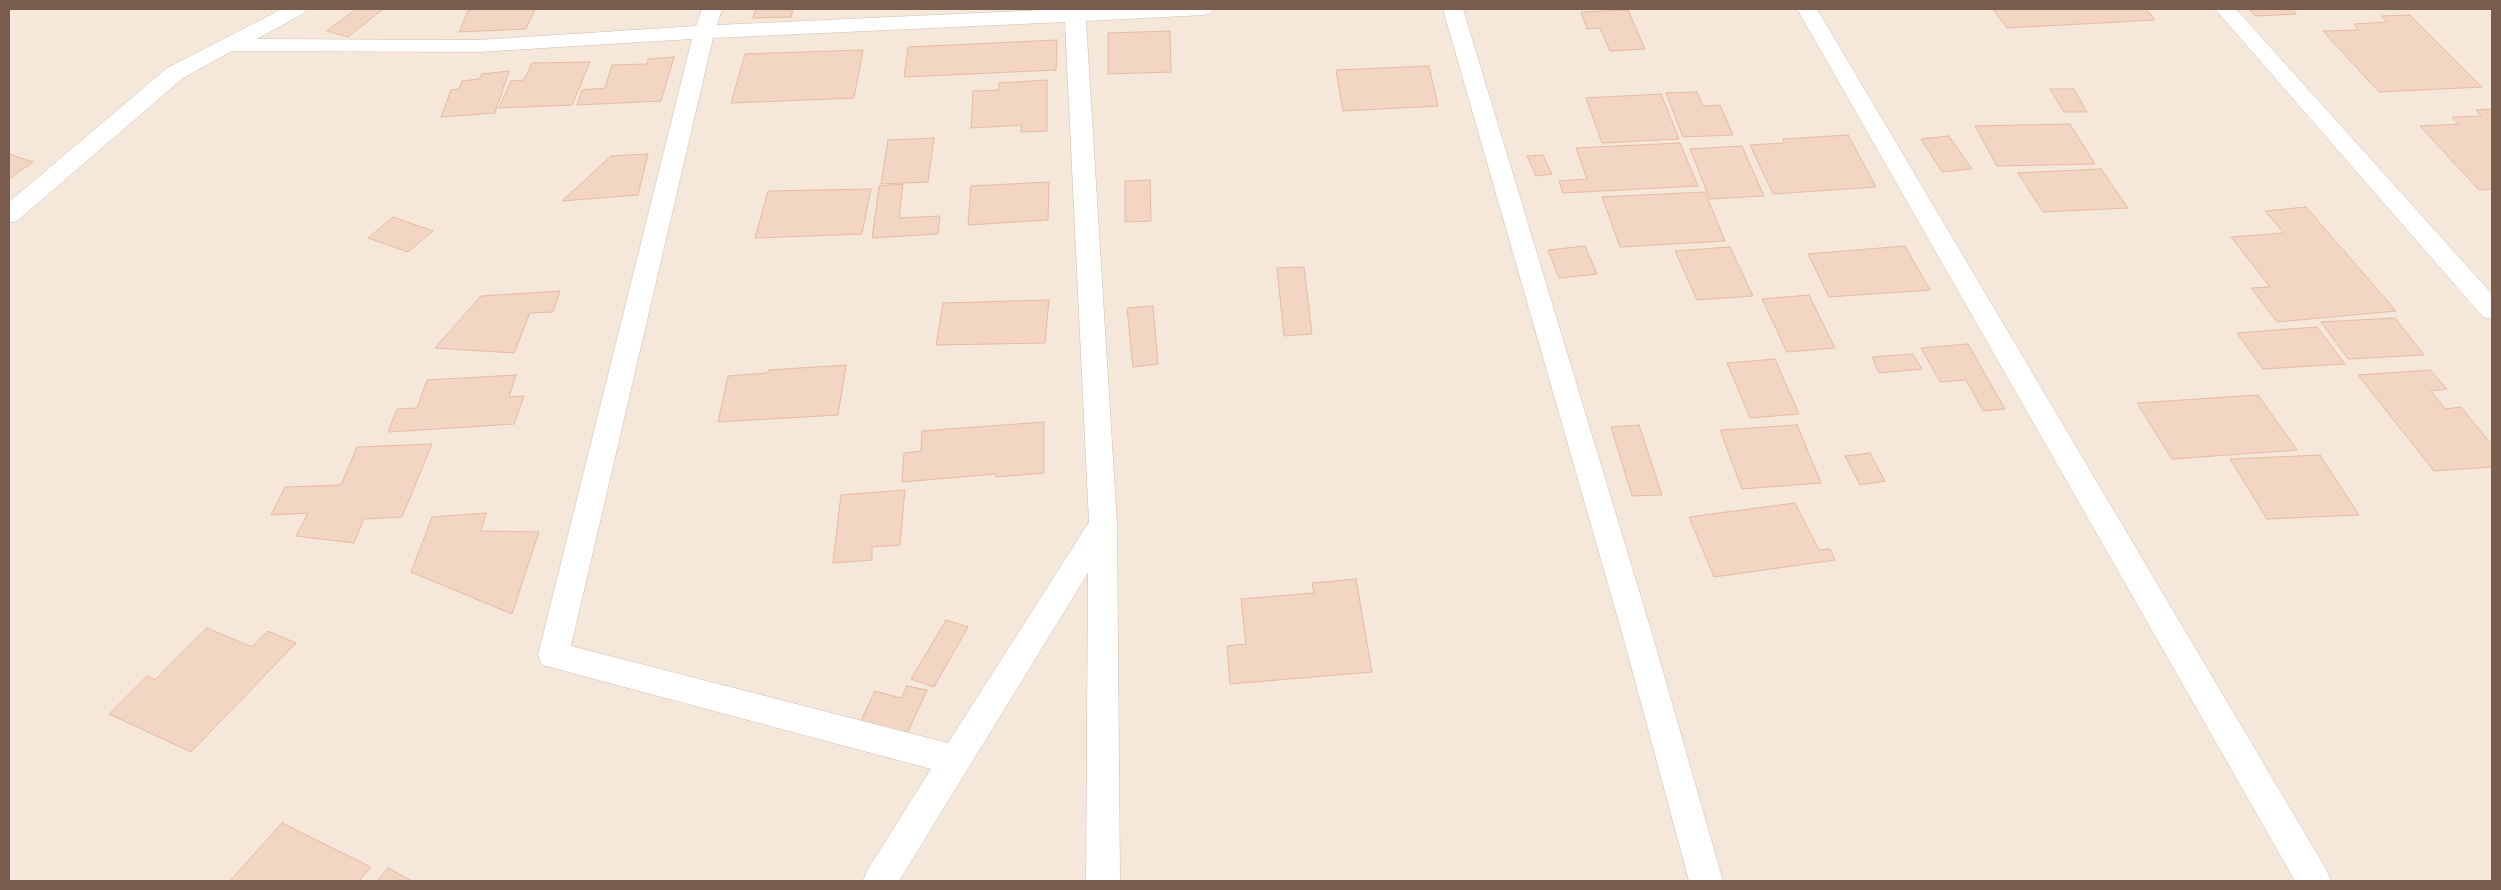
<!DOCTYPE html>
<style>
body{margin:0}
#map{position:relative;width:2501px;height:890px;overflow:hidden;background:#fdf6ec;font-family:"Fira Sans",sans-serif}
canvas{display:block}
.frame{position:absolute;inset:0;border:10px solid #7a5c4d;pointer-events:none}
</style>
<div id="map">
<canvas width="2501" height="890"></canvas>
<div class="frame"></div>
</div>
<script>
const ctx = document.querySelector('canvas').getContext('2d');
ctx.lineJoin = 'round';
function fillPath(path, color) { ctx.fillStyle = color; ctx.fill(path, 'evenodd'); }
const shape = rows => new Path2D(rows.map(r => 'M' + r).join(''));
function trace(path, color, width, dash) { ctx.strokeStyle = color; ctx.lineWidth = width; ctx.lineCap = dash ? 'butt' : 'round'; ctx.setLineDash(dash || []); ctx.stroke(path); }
const residential = shape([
 [9,9,2492,9,2492,881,9,881]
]);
const building = shape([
 [356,9,383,9,348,37,327,31,356,9],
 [475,9,535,9,526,29,459,32,468,11,475,9],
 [756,9,793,9,791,17,753,18,756,9],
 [1993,9,2146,9,2155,20,2007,28,1993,9],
 [2249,9,2292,9,2296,14,2255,16,2249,9],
 [1628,10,1645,49,1610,51,1600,28,1587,29,1581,12,1628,10],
 [2410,15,2482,87,2379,92,2323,31,2359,30,2354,24,2387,22,2381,16,2410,15],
 [1170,31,1171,72,1108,74,1108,33,1170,31],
 [1057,40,1056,70,904,77,908,47,1057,40],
 [863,50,854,98,731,103,745,54,863,50],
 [674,57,661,101,577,105,582,90,605,88,612,65,647,64,648,59,674,57],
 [590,62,572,105,499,108,511,81,524,80,532,63,590,62],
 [1429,66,1438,106,1343,111,1336,70,1429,66],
 [509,71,495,113,441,117,451,90,459,89,462,81,479,79,482,74,509,71],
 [1047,80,1047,131,1021,132,1022,125,971,128,973,91,999,90,999,83,1047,80],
 [2050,89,2074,89,2087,112,2064,112,2050,89],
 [1697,92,1703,106,1720,105,1733,135,1683,137,1666,93,1697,92],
 [1661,94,1679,139,1602,143,1586,98,1661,94],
 [2492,109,2492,189,2479,190,2420,126,2459,124,2452,117,2481,116,2476,110,2492,109],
 [2070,124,2095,164,1997,166,1975,126,2070,124],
 [1848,135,1876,187,1773,194,1750,145,1784,143,1783,139,1848,135],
 [1949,136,1972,169,1942,172,1921,139,1949,136],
 [934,138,928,182,881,184,888,140,934,138],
 [1680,143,1698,186,1563,193,1559,181,1587,179,1576,148,1680,143],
 [1742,146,1764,196,1710,199,1690,149,1742,146],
 [9,154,33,162,9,179,9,154],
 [648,154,638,195,562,201,611,156,648,154],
 [1543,155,1552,174,1536,176,1527,156,1543,155],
 [2101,169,2128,208,2043,212,2018,173,2101,169],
 [1150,180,1151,221,1125,222,1125,181,1150,180],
 [1049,182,1048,220,968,225,971,186,1049,182],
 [903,184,899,218,940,216,938,234,872,238,879,186,903,184],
 [871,189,862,234,755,238,768,191,871,189],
 [1705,192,1725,241,1620,247,1602,197,1705,192],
 [2306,207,2396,311,2277,322,2251,288,2270,287,2231,237,2284,233,2265,211,2306,207],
 [393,217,433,231,408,252,368,238,393,217],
 [1585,246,1597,274,1559,278,1548,250,1585,246],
 [1905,246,1930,290,1829,297,1808,254,1905,246],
 [1730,247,1753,296,1697,300,1675,251,1730,247],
 [1304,267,1312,334,1284,336,1277,268,1304,267],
 [560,291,553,312,530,313,514,353,435,348,481,296,560,291],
 [1809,295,1835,348,1787,352,1762,299,1809,295],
 [1049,300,1045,343,936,345,943,303,1049,300],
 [1153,306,1158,364,1133,367,1127,308,1153,306],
 [2395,318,2424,355,2348,359,2321,322,2395,318],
 [2317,327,2345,364,2263,369,2237,333,2317,327],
 [1968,344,2005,409,1983,411,1966,380,1940,382,1921,348,1968,344],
 [1913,354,1922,369,1879,373,1872,357,1913,354],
 [1775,359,1799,414,1750,418,1727,363,1775,359],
 [846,365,838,415,718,422,728,376,767,373,769,370,846,365],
 [2430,370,2447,389,2431,391,2445,409,2461,407,2492,445,2492,467,2434,471,2358,375,2430,370],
 [516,375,509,397,524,396,514,424,388,432,397,409,417,408,427,380,516,375],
 [2258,395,2297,450,2172,459,2137,403,2258,395],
 [1044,422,1044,473,996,477,996,474,902,482,904,453,921,451,922,431,1044,422],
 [1639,425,1662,495,1632,496,1611,427,1639,425],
 [1797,425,1821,483,1742,489,1720,430,1797,425],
 [432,444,402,517,364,519,354,543,296,536,308,513,271,515,285,487,341,485,357,447,432,444],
 [1870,453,1885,481,1860,485,1845,456,1870,453],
 [2320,455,2359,515,2267,519,2230,459,2320,455],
 [905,490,900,545,872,547,872,560,833,563,841,495,905,490],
 [1795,503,1819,550,1830,549,1835,560,1714,577,1689,517,1795,503],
 [486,513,481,531,539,532,512,614,411,572,432,517,486,513],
 [1356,579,1372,672,1230,684,1227,646,1246,644,1241,599,1314,593,1312,583,1356,579],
 [946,620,968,627,934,687,911,679,946,620],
 [207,628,252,647,268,631,296,643,191,752,109,714,147,676,155,680,207,628],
 [907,686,927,690,906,736,859,725,875,691,901,698,907,686],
 [282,823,371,867,359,881,230,881,282,823],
 [388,868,412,881,377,881,388,868]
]);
const street = shape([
 [282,9,307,9,304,13,257,39,478,40,696,26,702,9,722,9,717,25,1065,9,1214,9,1211,13,1204,15,1086,21,1117,524,1120,881,1086,881,1088,573,899,881,863,881,868,869,931,769,542,665,538,655,692,39,478,52,232,51,183,78,17,221,9,223,9,202,167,68,282,9],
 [1065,22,1089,522,948,743,571,646,713,38,1065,22],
 [1443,9,1463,9,1654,640,1723,881,1689,881,1624,640,1443,9],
 [1797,9,1817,9,2326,869,2331,881,2295,881,1797,9],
 [2215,9,2236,9,2492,294,2492,319,2483,317,2215,9]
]);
fillPath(residential, '#f5e8da');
fillPath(building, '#f3d5c3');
trace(building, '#e6bba3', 1);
trace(street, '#d1beb0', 1);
fillPath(street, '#fff');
</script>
